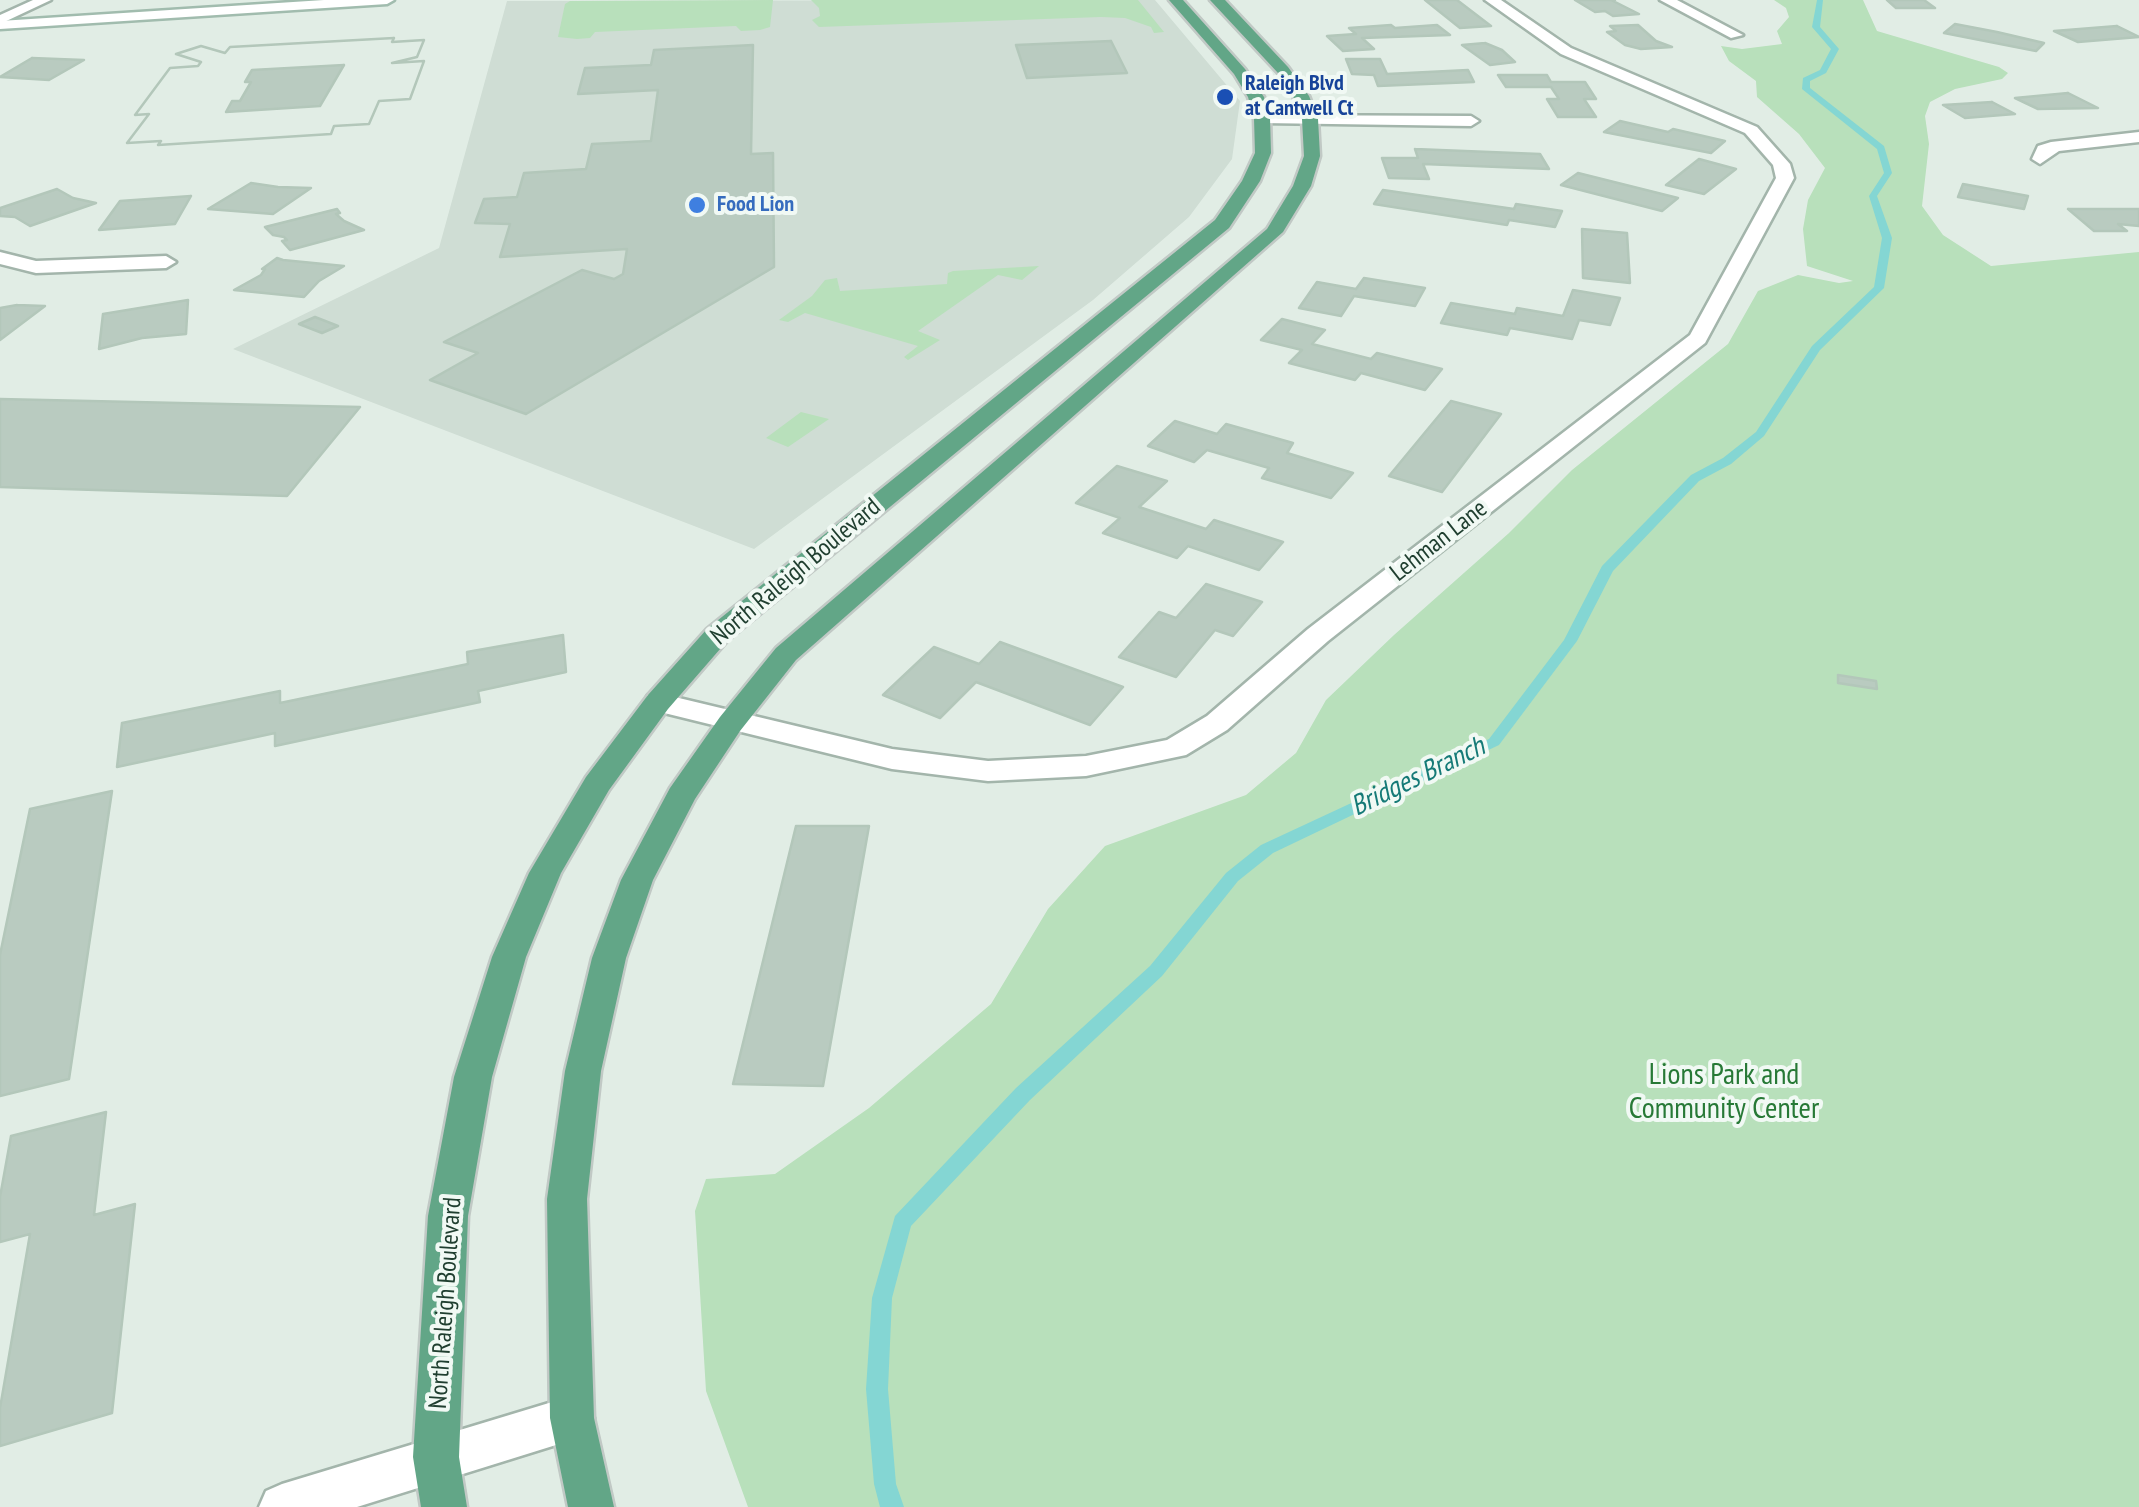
<!DOCTYPE html>
<style>
body{margin:0}
canvas{display:block;background:#e1ede5}
</style>
<canvas width="2139" height="1507"></canvas>
<script>
const ctx = document.querySelector('canvas').getContext('2d');
ctx.lineJoin = 'round';
function fillPath(path, color) { ctx.fillStyle = color; ctx.fill(path, 'evenodd'); }
const shape = rows => new Path2D(rows.map(r => 'M' + r).join(''));
function trace(path, color, width, dash) { ctx.strokeStyle = color; ctx.lineWidth = width; ctx.lineCap = dash ? 'butt' : 'round'; ctx.setLineDash(dash || []); ctx.stroke(path); }
function write(font, color, halo, rows, align = 'center') {
  ctx.font = font + ' "PT Sans Narrow",sans-serif'; ctx.lineWidth = 8; ctx.setLineDash([]); ctx.textBaseline = 'middle'; ctx.strokeStyle = halo; ctx.fillStyle = color; for (const [text, x, y, turn = 0] of rows) {
    ctx.save(); ctx.translate(x, y); ctx.rotate((+turn || 0) * Math.PI / 180); ctx.textAlign = isNaN(turn) ? turn : align; if (halo) ctx.strokeText(text, 0, 0); ctx.fillText(text, 0, 0); ctx.restore();
  }
}
const built = shape([
 [1155,0,1240,101,1232,159,1189,217,1093,300,754,549,233,349,439,248,507,1]
]);
const green = shape([
 [773,0,770,27,760,30,741,31,736,26,595,32,590,38,577,39,558,37,565,4,570,1],
 [811,0,1138,0,1164,32,1154,33,1151,27,1125,18,1101,17,819,27,812,20,820,16,819,8],
 [1774,0,1863,0,1877,31,1999,67,2008,73,2002,79,1955,89,1930,102,1925,116,1929,144,1922,206,1943,235,1991,266,2139,252,2139,1507,748,1507,706,1391,695,1211,706,1179,775,1174,869,1108,991,1004,1048,909,1105,846,1246,795,1296,753,1326,700,1394,635,1509,533,1572,470,1728,344,1758,291,1798,275,1839,283,1853,281,1807,266,1803,229,1808,200,1825,168,1799,134,1757,97,1756,81,1729,61,1721,46,1742,49,1782,44,1777,31,1789,17,1786,8],
 [1039,266,1022,280,998,275,918,331,940,340,908,360,904,357,918,346,805,313,788,322,779,320,812,296,825,280,837,278,840,291,947,284,948,273,953,271],
 [801,412,829,419,788,447,766,438]
]);
const stream = shape([
 [1817,0,1823,0,1820,27,1839,49,1826,73,1810,81,1810,88,1884,146,1892,173,1877,196,1892,238,1884,288,1820,350,1764,436,1731,464,1699,481,1613,571,1577,641,1499,745,1273,853,1238,881,1162,976,1030,1100,911,1226,892,1298,888,1389,896,1484,904,1507,880,1507,874,1484,866,1389,872,1298,895,1216,1016,1088,1150,966,1226,873,1261,845,1489,739,1564,640,1602,566,1691,475,1723,458,1756,432,1812,346,1874,287,1882,238,1869,196,1884,173,1877,149,1802,89,1803,78,1820,70,1831,49,1812,27,1817,0]
]);
const building = shape([
 [1425,0,1457,0,1491,26,1460,28,1425,0],
 [1575,0,1615,0,1611,0,1639,14,1613,16,1605,11,1595,12,1575,0],
 [1887,0,1924,0,1935,8,1896,8,1887,0],
 [1955,24,1997,32,2044,43,2036,51,1944,33,1955,24],
 [1391,25,1395,28,1437,25,1450,35,1362,38,1374,49,1343,51,1327,36,1356,34,1349,28,1391,25],
 [1638,25,1656,41,1672,47,1641,49,1625,45,1607,32,1616,31,1610,26,1638,25],
 [2117,26,2139,37,2078,42,2054,31,2117,26],
 [394,38,392,42,424,40,417,57,392,63,424,61,410,99,379,101,369,124,334,126,331,134,158,145,161,141,127,143,149,114,135,115,170,68,198,66,201,62,176,54,201,46,225,53,230,47,394,38],
 [344,65,320,106,226,112,232,101,240,101,251,82,245,82,252,70,344,65],
 [394,38,392,42,424,40,417,57,392,63,424,61,410,99,379,101,369,124,334,126,331,134,158,145,161,141,127,143,149,114,135,115,170,68,198,66,201,62,176,54,201,46,225,53,230,47,394,38],
 [1111,41,1127,73,1027,78,1016,45,1111,41],
 [1485,43,1502,50,1515,62,1490,65,1462,45,1485,43],
 [753,45,751,154,773,153,774,267,526,414,430,380,478,353,444,342,582,270,614,279,623,274,627,249,500,257,510,224,475,223,484,199,517,197,524,173,586,169,592,144,651,141,658,90,578,94,585,68,651,65,654,50,753,45],
 [32,58,84,60,49,80,0,77,32,58],
 [1346,59,1380,59,1387,74,1468,70,1474,82,1378,86,1374,75,1352,74,1346,59],
 [1498,75,1547,75,1551,82,1585,82,1596,99,1584,99,1596,117,1558,117,1547,99,1559,99,1551,87,1506,87,1498,75],
 [2068,93,2098,108,2038,109,2015,98,2068,93],
 [1992,102,2015,114,1965,118,1943,105,1992,102],
 [1620,121,1668,132,1673,129,1725,141,1711,153,1604,132,1620,121],
 [1415,149,1540,154,1549,169,1423,164,1429,179,1389,178,1382,158,1418,158,1415,149],
 [1699,159,1736,169,1704,194,1666,185,1699,159],
 [1578,173,1678,198,1662,211,1561,185,1578,173],
 [251,183,278,187,311,188,273,214,208,209,251,183],
 [1963,184,2028,196,2024,209,1958,197,1963,184],
 [57,189,73,198,96,203,30,226,15,217,0,216,0,208,57,189],
 [1383,190,1514,209,1516,204,1562,211,1555,227,1509,220,1507,225,1374,204,1383,190],
 [191,196,175,224,99,230,120,201,191,196],
 [337,209,340,213,336,214,344,221,364,230,290,250,282,241,287,240,284,237,273,235,265,227,337,209],
 [2068,209,2139,209,2139,226,2118,224,2127,231,2094,231,2068,209],
 [1582,229,1627,233,1630,283,1583,278,1582,229],
 [277,258,283,260,344,266,319,281,304,297,234,290,261,275,265,269,262,269,277,258],
 [1364,278,1425,288,1415,306,1354,296,1341,316,1299,308,1317,282,1356,289,1364,278],
 [1573,290,1620,298,1610,325,1579,320,1572,339,1510,328,1507,335,1441,323,1451,303,1515,314,1517,308,1563,316,1573,290],
 [188,300,186,334,142,338,99,349,103,314,188,300],
 [17,305,45,306,0,340,0,308,17,305],
 [315,317,338,326,322,333,299,324,315,317],
 [1282,319,1325,330,1312,344,1371,359,1377,353,1442,369,1425,390,1361,373,1355,380,1289,363,1302,350,1261,340,1282,319],
 [0,399,360,407,287,496,0,487,0,399],
 [1451,401,1501,414,1442,492,1389,476,1451,401],
 [1175,421,1217,434,1226,424,1293,443,1287,453,1353,473,1331,498,1262,478,1269,468,1207,450,1194,462,1148,446,1175,421],
 [1117,466,1167,481,1139,507,1206,529,1214,520,1283,542,1259,570,1188,546,1177,558,1103,533,1120,518,1076,503,1117,466],
 [1206,584,1262,602,1233,636,1215,630,1176,677,1119,657,1159,612,1176,618,1206,584],
 [563,635,566,672,478,691,480,702,275,746,275,733,117,767,122,723,280,691,280,703,468,664,467,652,563,635],
 [1000,642,1123,687,1090,725,976,682,940,718,883,695,934,647,979,664,1000,642],
 [1838,675,1876,681,1877,689,1838,683,1838,675],
 [112,791,69,1079,0,1096,0,955,30,809,112,791],
 [796,826,869,826,823,1086,733,1084,796,826],
 [106,1112,94,1215,135,1204,112,1413,0,1446,0,1408,30,1234,0,1242,0,1197,11,1136,106,1112]
]);
const street = shape([
 [33,0,51,0,0,24,0,15,33,0],
 [1485,0,1501,0,1571,48,1757,127,1790,164,1794,178,1705,343,1328,641,1227,730,1186,755,1086,776,988,781,892,769,648,709,644,702,648,695,658,693,892,749,988,761,1086,756,1167,740,1207,716,1308,629,1690,335,1776,178,1773,165,1745,133,1561,54,1485,0],
 [1660,0,1677,0,1743,35,1731,38,1660,0],
 [1256,115,1471,116,1479,121,1471,126,1262,123,1254,118,1256,115],
 [2139,132,2139,142,2059,151,2040,164,2032,159,2038,146,2051,142,2139,132],
 [0,252,36,261,166,256,176,262,166,268,36,273,0,264,0,252],
 [572,1396,588,1402,594,1418,588,1434,572,1440,357,1507,259,1507,266,1491,282,1484,572,1396]
]);
const secondary = shape([
 [324,0,394,0,387,4,0,29,0,21,324,0]
]);
const primary = shape([
 [1169,0,1183,0,1245,69,1264,97,1270,118,1271,153,1260,181,1229,228,727,641,668,709,609,790,561,873,526,957,492,1077,468,1216,459,1457,467,1507,421,1507,413,1457,428,1216,454,1077,492,957,529,873,586,777,648,695,707,629,1215,220,1242,181,1255,153,1254,118,1248,97,1234,74,1169,0],
 [1210,0,1225,0,1288,67,1309,96,1318,119,1320,156,1311,186,1283,232,796,660,740,731,695,799,653,880,626,958,601,1071,587,1199,594,1418,614,1507,568,1507,550,1418,547,1199,565,1071,592,958,621,880,670,788,720,717,776,648,1267,229,1293,186,1304,156,1302,119,1293,96,1278,73,1210,0]
]);
const markers = [
 [1225,97,10,"#1a4fb4"],
 [697,205,10,"#3f7fe0"]
];
const farTransitnames = [
 ["Raleigh Blvd",1245,84],
 ["at Cantwell Ct",1245,109]
];
const farShopnames = [
 ["Food Lion",717,205]
];
const streetNames = [
 ["Lehman Lane",1439,541,-38],
 ["North Raleigh Boulevard",796,572,-40],
 ["North Raleigh Boulevard",446,1303,-86]
];
const waterNames = [
 ["Bridges Branch",1418,777,-26]
];
const nearParknames = [
 ["Lions Park and",1724,1075],
 ["Community Center",1724,1109]
];
fillPath(built, '#cfddd4');
fillPath(green, '#b8e0bb');
fillPath(stream, '#84d6d3');
fillPath(building, '#b9cbc0');
trace(building, '#b3c7ba', 2.5);
trace(street, '#a3b5ab', 5);
trace(secondary, '#a1bcae', 5);
trace(primary, '#c1c9c5', 5);
fillPath(street, '#fff');
fillPath(secondary, '#fff');
fillPath(primary, '#62a687');
for (const [x, y, r, color] of markers) { const dot = new Path2D(); dot.arc(x, y, r, 0, 2 * Math.PI); ctx.fillStyle = color; ctx.fill(dot); trace(dot, '#f1f9f4', 4); }
write('bold 22px', '#164399', '#f1f9f4', farTransitnames, 'left');
write('bold 22px', '#366cbe', '#f1f9f4', farShopnames, 'left');
write('25px', '#203f30', '#f1f9f4', streetNames);
write('italic 28px', '#157a77', '#f1f9f4', waterNames);
write('30px', '#277936', '#f1f9f4', nearParknames);
</script>
